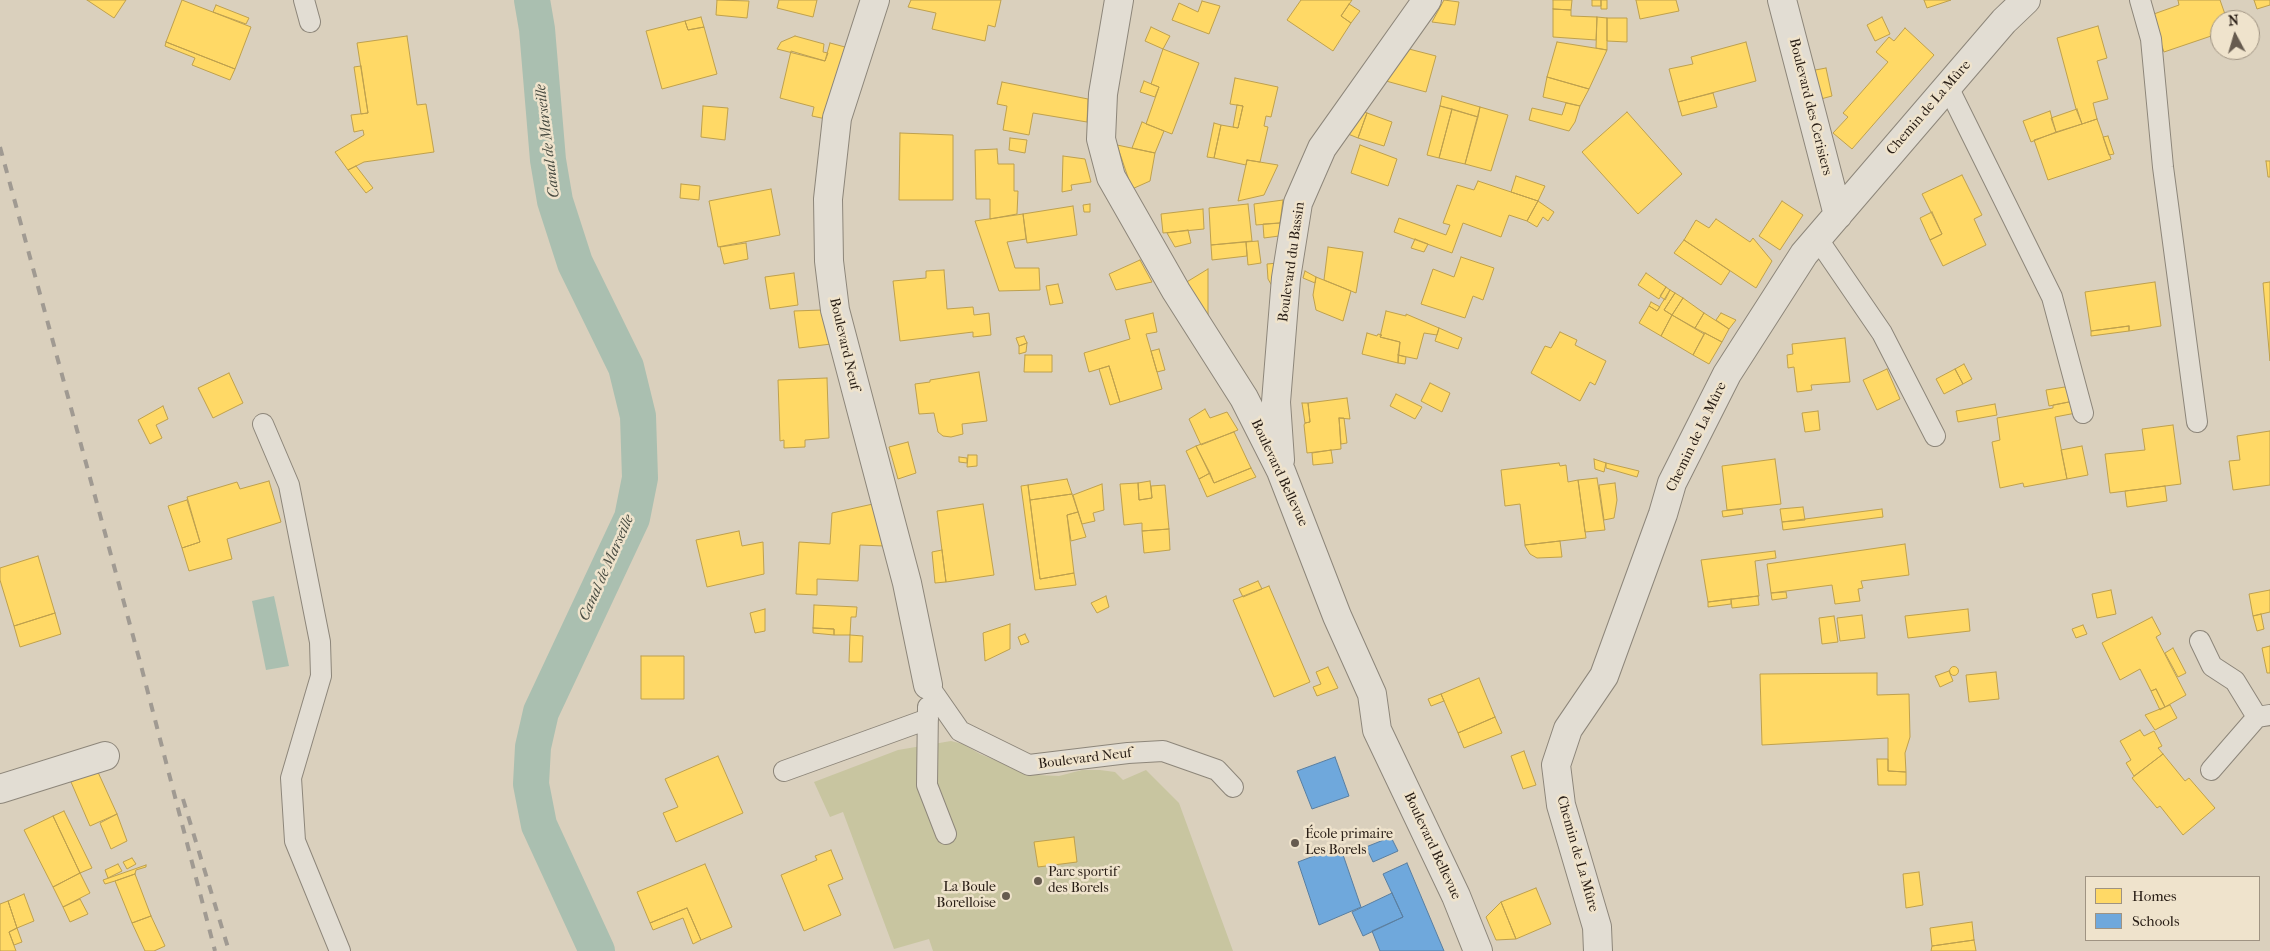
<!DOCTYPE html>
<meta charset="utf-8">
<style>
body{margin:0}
#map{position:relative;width:2270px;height:951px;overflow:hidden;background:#dad0bd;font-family:"IM FELL French Canon",serif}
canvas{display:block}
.legend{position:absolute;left:2085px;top:876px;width:175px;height:65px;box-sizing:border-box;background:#efe3cc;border:1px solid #9f9382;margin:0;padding:6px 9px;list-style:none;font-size:15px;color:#271c14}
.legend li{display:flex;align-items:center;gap:10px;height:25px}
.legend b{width:25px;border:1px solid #9f9382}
.north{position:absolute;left:2210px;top:10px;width:50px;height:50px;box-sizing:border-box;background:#efe3cc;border:1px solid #9f9382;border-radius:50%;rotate:354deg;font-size:14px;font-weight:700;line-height:20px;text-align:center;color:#271c14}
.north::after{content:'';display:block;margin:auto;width:18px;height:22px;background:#665b4f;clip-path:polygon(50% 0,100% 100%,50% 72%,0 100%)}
</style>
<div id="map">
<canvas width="2270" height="951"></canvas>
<ul class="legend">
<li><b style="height:14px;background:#ffd966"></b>Homes</li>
<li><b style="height:14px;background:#6fa8dc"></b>Schools</li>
</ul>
<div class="north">N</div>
</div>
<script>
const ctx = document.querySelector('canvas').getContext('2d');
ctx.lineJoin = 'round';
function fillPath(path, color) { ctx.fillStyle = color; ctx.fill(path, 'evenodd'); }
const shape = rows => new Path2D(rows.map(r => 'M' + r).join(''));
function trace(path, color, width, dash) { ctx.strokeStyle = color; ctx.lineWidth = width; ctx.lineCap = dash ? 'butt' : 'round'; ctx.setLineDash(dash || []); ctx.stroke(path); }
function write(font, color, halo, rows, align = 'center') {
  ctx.font = font + ' "IM FELL French Canon",serif'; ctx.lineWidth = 5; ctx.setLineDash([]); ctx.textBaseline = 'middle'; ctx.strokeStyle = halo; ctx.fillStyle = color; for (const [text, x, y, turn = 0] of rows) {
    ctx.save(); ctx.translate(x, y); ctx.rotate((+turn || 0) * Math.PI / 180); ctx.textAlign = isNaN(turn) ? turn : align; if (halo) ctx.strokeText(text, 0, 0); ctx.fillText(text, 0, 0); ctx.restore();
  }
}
const green = shape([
 [951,741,963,744,980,754,1017,769,1037,775,1059,776,1082,770,1100,770,1115,772,1123,780,1146,770,1179,803,1233,951,933,951,929,939,894,949,843,812,830,817,814,782,898,750]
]);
const water = shape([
 [274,596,289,666,266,670,252,601]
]);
const homes = shape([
 [87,0,126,0,114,18,87,0],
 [182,0,251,27,235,69,166,42,182,0],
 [717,0,749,1,747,18,716,15,717,0],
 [779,0,817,0,813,17,777,8,779,0],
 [911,0,1001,0,995,27,988,25,985,41,932,29,936,13,908,7,911,0],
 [1301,0,1352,0,1341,16,1351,23,1333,51,1287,20,1301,0],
 [1444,0,1459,2,1455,25,1432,22,1444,0],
 [1553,0,1572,0,1571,10,1553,9,1553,0],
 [1592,0,1601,0,1601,6,1592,6,1592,0],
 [1601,0,1607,0,1607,9,1601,9,1601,0],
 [1636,0,1676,0,1679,11,1640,19,1636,0],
 [1924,0,1951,0,1927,8,1924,0],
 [2178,0,2220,0,2227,20,2220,20,2220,33,2164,52,2151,15,2179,5,2178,0],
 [2254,0,2270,0,2270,5,2257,9,2254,0],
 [1202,1,1220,6,1209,34,1172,20,1179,3,1198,12,1202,1],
 [1349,4,1360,11,1351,23,1341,16,1349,4],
 [216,5,249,18,246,24,213,12,216,5],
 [1553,9,1571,10,1571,16,1597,17,1596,40,1553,37,1553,9],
 [701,17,704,27,688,30,685,21,701,17],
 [1597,17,1607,18,1607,50,1596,48,1597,17],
 [1882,17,1890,34,1875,41,1867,25,1882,17],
 [1607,18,1627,18,1627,42,1607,41,1607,18],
 [685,21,688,30,704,27,717,74,662,89,646,31,685,21],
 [2098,26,2107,58,2097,61,2108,99,2093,103,2097,119,2082,124,2076,109,2057,38,2098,26],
 [1151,27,1170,36,1163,49,1145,41,1151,27],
 [1905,28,1934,55,1852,149,1833,133,1848,117,1843,113,1888,62,1876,52,1889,37,1894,41,1905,28],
 [407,36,417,105,426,104,434,152,364,162,348,170,335,152,364,135,363,130,354,132,351,115,368,113,357,43,407,36],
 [795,36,824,44,823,52,828,53,825,61,777,49,781,42,795,36],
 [166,42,235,69,230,80,192,65,195,58,165,46,166,42],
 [1557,42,1607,50,1589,89,1547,77,1557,42],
 [1746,42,1756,81,1678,102,1669,69,1693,64,1691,57,1746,42],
 [830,43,845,47,826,119,812,116,814,107,780,98,791,51,825,61,830,43],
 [1163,49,1199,63,1172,134,1146,124,1159,87,1151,84,1163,49],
 [1409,49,1436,56,1426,92,1386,81,1409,49],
 [361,66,368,113,361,114,354,67,361,66],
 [1826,68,1832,96,1817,100,1810,71,1826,68],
 [1547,77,1589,89,1580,106,1543,97,1547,77],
 [1235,78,1278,87,1271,117,1266,116,1264,126,1268,127,1260,162,1247,160,1246,165,1214,158,1221,125,1238,128,1243,106,1230,104,1235,78],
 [1144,81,1159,87,1155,97,1140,92,1144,81],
 [1002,82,1088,99,1087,122,1033,113,1029,135,1003,130,1007,106,997,104,1002,82],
 [1713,93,1717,107,1682,116,1678,102,1713,93],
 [1442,96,1480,107,1478,117,1440,106,1442,96],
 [1566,103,1580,106,1575,122,1569,131,1529,120,1532,108,1562,115,1566,103],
 [1237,105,1243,106,1238,128,1233,127,1237,105],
 [703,106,728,108,725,140,701,137,703,106],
 [1440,106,1452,109,1439,158,1427,155,1440,106],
 [1480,107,1508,115,1491,171,1465,164,1480,107],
 [1452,109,1478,117,1465,164,1439,158,1452,109],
 [2077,109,2082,124,2056,132,2051,118,2077,109],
 [2050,111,2056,132,2031,142,2023,121,2050,111],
 [1364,112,1367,113,1358,138,1348,134,1364,112],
 [1627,112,1682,174,1638,214,1582,152,1627,112],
 [1367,113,1392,122,1384,146,1358,138,1367,113],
 [2097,119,2111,159,2048,180,2034,140,2097,119],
 [1142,122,1164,131,1155,153,1132,148,1142,122],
 [1214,123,1221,125,1214,158,1207,157,1214,123],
 [900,133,953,135,953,200,899,200,900,133],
 [2108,136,2114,154,2109,155,2103,137,2108,136],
 [1010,138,1027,140,1025,153,1009,150,1010,138],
 [1117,145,1155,153,1150,181,1132,189,1117,145],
 [1360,145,1397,159,1388,186,1351,173,1360,145],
 [997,149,998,164,1014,164,1014,191,1018,191,1017,214,990,219,990,199,976,199,975,150,997,149],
 [1063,156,1085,159,1091,182,1071,185,1072,190,1062,192,1063,156],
 [1247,160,1278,165,1264,195,1238,201,1247,160],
 [2266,161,2270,161,2270,177,2268,177,2266,161],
 [356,166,373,188,366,193,348,170,356,166],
 [1962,175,1982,215,1974,219,1986,245,1943,266,1930,240,1942,234,1922,194,1962,175],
 [1516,176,1545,186,1538,201,1511,192,1516,176],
 [1478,181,1538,201,1527,221,1509,215,1501,237,1463,223,1452,253,1394,232,1399,218,1446,235,1450,225,1443,223,1457,185,1474,190,1478,181],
 [681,184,700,186,699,200,680,198,681,184],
 [771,189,780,235,718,247,709,201,771,189],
 [1283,200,1280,223,1256,225,1254,204,1283,200],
 [1538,201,1554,212,1548,221,1543,217,1537,227,1527,221,1538,201],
 [1782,201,1803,215,1780,250,1759,236,1782,201],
 [1090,204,1090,212,1084,212,1083,205,1090,204],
 [1248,204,1252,241,1211,245,1209,208,1248,204],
 [1073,206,1077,235,1027,243,1023,214,1073,206],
 [1203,209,1204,229,1163,233,1161,214,1203,209],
 [1932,212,1942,234,1930,240,1920,218,1932,212],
 [1023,214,1026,239,1007,242,1015,268,1039,268,1040,290,999,291,975,221,1023,214],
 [1716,219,1750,242,1753,238,1772,261,1756,288,1684,240,1696,220,1709,228,1716,219],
 [1280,223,1279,236,1264,238,1263,224,1280,223],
 [1188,230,1191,243,1175,247,1167,233,1188,230],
 [1415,239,1428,244,1424,252,1411,248,1415,239],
 [1684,240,1730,271,1721,285,1674,253,1684,240],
 [1258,241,1261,263,1248,265,1246,242,1258,241],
 [1246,242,1247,256,1212,260,1211,245,1246,242],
 [746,243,748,259,724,264,720,247,746,243],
 [1328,247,1363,252,1356,293,1324,280,1328,247],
 [1461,257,1494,268,1483,300,1473,296,1465,318,1421,304,1433,269,1454,277,1461,257],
 [1140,260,1152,282,1116,290,1109,274,1140,260],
 [1278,263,1275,291,1268,279,1267,264,1278,263],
 [1208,269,1208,319,1185,283,1208,269],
 [944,270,947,309,973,307,974,315,989,313,991,335,973,337,973,332,900,341,893,281,926,278,926,271,944,270],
 [1305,271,1316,277,1315,283,1303,278,1305,271],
 [794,273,798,305,770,309,765,277,794,273],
 [1646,273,1666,287,1659,299,1638,285,1646,273],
 [1316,277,1351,291,1343,321,1316,310,1313,295,1316,277],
 [2155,282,2161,326,2129,331,2129,326,2091,331,2085,292,2155,282],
 [2270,282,2270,361,2263,283,2270,282],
 [1058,284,1063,303,1050,305,1046,286,1058,284],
 [1666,287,1670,290,1665,300,1660,296,1666,287],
 [1670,290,1675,293,1664,310,1672,315,1661,336,1639,323,1649,306,1657,311,1670,290],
 [1675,293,1683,298,1672,315,1664,310,1675,293],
 [1683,298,1704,313,1695,328,1672,315,1683,298],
 [1651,302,1660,307,1657,311,1649,306,1651,302],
 [822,310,831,344,799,348,794,311,822,310],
 [1386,311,1406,316,1406,314,1439,328,1437,335,1424,333,1417,359,1398,355,1400,342,1380,337,1386,311],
 [1153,313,1157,332,1146,334,1162,389,1120,402,1109,366,1089,372,1084,353,1130,339,1125,320,1153,313],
 [1704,313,1729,329,1722,342,1695,328,1704,313],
 [1721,313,1736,320,1729,329,1716,320,1721,313],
 [1672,315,1704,334,1693,355,1661,336,1672,315],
 [2129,326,2129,331,2091,336,2091,331,2129,326],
 [1439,328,1462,338,1458,349,1435,341,1439,328],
 [1560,332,1577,340,1575,345,1606,361,1595,385,1590,382,1580,401,1531,373,1545,346,1551,348,1560,332],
 [1367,333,1377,336,1378,334,1382,335,1380,337,1400,342,1398,363,1362,354,1367,333],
 [1705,333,1722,342,1709,364,1693,355,1705,333],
 [1024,336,1027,343,1019,346,1016,338,1024,336],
 [1845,338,1850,382,1811,385,1812,390,1797,392,1794,367,1788,368,1787,355,1793,354,1792,344,1845,338],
 [1027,343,1026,352,1019,354,1019,346,1027,343],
 [1159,349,1165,370,1157,372,1151,351,1159,349],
 [1025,355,1052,355,1052,372,1024,372,1025,355],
 [1398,355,1406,357,1405,364,1398,363,1398,355],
 [1964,364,1972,379,1963,384,1955,369,1964,364],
 [1109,366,1120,402,1110,405,1099,369,1109,366],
 [1887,369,1900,399,1877,410,1863,380,1887,369],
 [1955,369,1963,384,1944,394,1936,379,1955,369],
 [979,372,987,421,962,424,963,434,951,437,943,436,938,432,934,413,919,414,915,384,930,382,930,380,979,372],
 [229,373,243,403,213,418,198,388,229,373],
 [827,378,829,438,805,440,805,447,784,448,784,440,780,441,778,380,827,378],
 [1430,383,1450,393,1442,412,1421,401,1430,383],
 [2071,386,2074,401,2049,406,2046,390,2071,386],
 [1396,394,1422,407,1415,419,1390,406,1396,394],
 [1347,398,1350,419,1339,418,1341,449,1307,453,1304,425,1305,423,1310,422,1308,403,1347,398],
 [2074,401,2076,413,2055,417,2067,479,2024,487,2023,483,2000,488,1992,442,2000,440,1997,418,2053,408,2053,405,2074,401],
 [1302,403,1308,403,1310,422,1305,423,1302,403],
 [1995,404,1997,415,1958,422,1956,411,1995,404],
 [163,406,168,419,156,425,162,438,150,444,138,420,163,406],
 [1205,409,1210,418,1227,412,1238,430,1201,445,1189,419,1205,409],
 [1818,411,1820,430,1805,432,1802,413,1818,411],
 [1339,418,1344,418,1347,443,1341,444,1339,418],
 [2173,425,2181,484,2110,493,2105,454,2145,450,2142,429,2173,425],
 [2270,431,2270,485,2233,490,2229,461,2240,460,2237,436,2270,431],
 [1234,432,1251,468,1214,483,1196,446,1234,432],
 [908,442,916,473,898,479,889,447,908,442],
 [1196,446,1210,473,1199,479,1186,451,1196,446],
 [2082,446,2088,475,2067,479,2061,450,2082,446],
 [1331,450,1333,463,1313,465,1312,453,1331,450],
 [968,455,977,455,977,466,967,467,968,455],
 [959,457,967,458,967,463,959,462,959,457],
 [1594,459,1606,463,1604,472,1595,469,1594,459],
 [1775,459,1781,504,1727,510,1722,466,1775,459],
 [1559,463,1560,466,1566,465,1568,482,1578,480,1586,538,1525,545,1520,504,1505,506,1501,470,1559,463],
 [1606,463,1639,471,1637,477,1606,468,1606,463],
 [1251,468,1256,477,1207,497,1199,479,1210,473,1214,483,1251,468],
 [1597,478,1605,530,1585,532,1578,480,1597,478],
 [1067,479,1072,494,1030,500,1028,485,1067,479],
 [269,481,281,522,227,539,232,559,189,571,182,548,200,542,187,497,237,482,240,489,269,481],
 [1150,481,1152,498,1139,500,1138,483,1150,481],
 [1138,483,1139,500,1152,498,1151,486,1165,485,1169,529,1142,531,1142,523,1124,525,1120,484,1138,483],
 [1615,483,1617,500,1614,518,1604,520,1599,485,1615,483],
 [1102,484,1104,510,1093,513,1095,521,1082,524,1073,495,1102,484],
 [1028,485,1040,579,1074,573,1076,585,1035,590,1021,486,1028,485],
 [2165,486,2167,501,2127,507,2125,491,2165,486],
 [1072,494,1078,512,1067,515,1074,573,1040,579,1030,500,1072,494],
 [187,500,200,542,182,548,168,506,187,500],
 [873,504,884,546,860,545,858,581,817,579,817,595,796,594,799,542,830,544,832,513,873,504],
 [983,504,994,575,946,582,937,511,983,504],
 [1803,507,1805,520,1782,522,1780,509,1803,507],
 [1742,509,1743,514,1723,517,1722,511,1742,509],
 [1882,509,1883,517,1783,530,1782,522,1882,509],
 [1078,512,1086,537,1071,541,1067,515,1078,512],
 [1169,529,1170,550,1144,553,1142,531,1169,529],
 [739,531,742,546,763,542,764,574,707,587,696,540,739,531],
 [1560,541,1562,557,1537,558,1530,554,1525,546,1525,545,1560,541],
 [1905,544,1909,575,1861,581,1863,588,1858,589,1860,601,1835,604,1832,585,1771,593,1767,564,1905,544],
 [942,550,946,582,935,583,932,552,942,550],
 [1775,551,1776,558,1755,561,1759,596,1708,602,1701,560,1775,551],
 [38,556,55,613,14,626,0,580,0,568,38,556],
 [1258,581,1262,589,1243,597,1239,589,1258,581],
 [1269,586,1310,682,1274,697,1233,600,1269,586],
 [2111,590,2116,614,2097,618,2092,594,2111,590],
 [2270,590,2270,612,2253,616,2249,594,2270,590],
 [1786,592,1787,598,1772,600,1771,593,1786,592],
 [1106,596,1109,607,1097,613,1091,603,1106,596],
 [1758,596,1759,605,1732,608,1731,599,1758,596],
 [1731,599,1731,604,1708,607,1708,602,1731,599],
 [814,605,857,607,856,617,851,617,850,635,834,635,834,629,813,628,814,605],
 [765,609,765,631,755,633,750,613,765,609],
 [1968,609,1970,631,1908,638,1905,616,1968,609],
 [55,613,61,634,20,647,14,626,55,613],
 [2261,614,2264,629,2257,631,2253,616,2261,614],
 [1862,615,1865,638,1840,641,1837,618,1862,615],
 [1834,616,1838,642,1822,644,1819,618,1834,616],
 [2152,617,2161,634,2156,637,2186,695,2165,707,2156,689,2151,691,2140,669,2120,680,2102,643,2152,617],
 [1010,624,1010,649,985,661,983,633,1010,624],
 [2083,625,2087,634,2076,638,2072,629,2083,625],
 [813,628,834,629,834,635,813,633,813,628],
 [1025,634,1029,642,1021,645,1018,637,1025,634],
 [850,635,863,636,862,662,849,662,850,635],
 [2270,646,2270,673,2267,673,2262,648,2270,646],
 [2173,648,2186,673,2178,677,2165,653,2173,648],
 [641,656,684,656,684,699,641,699,641,656],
 '1949.5 671a4.5 4.5 0 1 1 9 0a4.5 4.5 0 1 1-9 0Z',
 [1328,667,1338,688,1317,696,1313,687,1321,684,1316,672,1328,667],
 [1949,671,1953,681,1940,687,1935,676,1949,671],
 [1996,672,1999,699,1969,702,1966,675,1996,672],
 [1877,673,1877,695,1909,694,1910,737,1905,753,1906,772,1888,771,1888,738,1762,745,1760,674,1877,673],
 [1479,678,1495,717,1458,733,1441,694,1479,678],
 [2156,689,2165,707,2160,710,2151,691,2156,689],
 [1441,694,1444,701,1431,706,1428,699,1441,694],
 [2170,705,2177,718,2155,730,2145,715,2170,705],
 [1495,717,1502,733,1464,748,1458,733,1495,717],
 [2140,730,2144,736,2154,731,2162,746,2158,748,2163,754,2134,776,2126,763,2131,760,2120,741,2140,730],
 [1524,751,1536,785,1523,789,1511,756,1524,751],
 [2163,754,2185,781,2189,778,2215,808,2183,835,2160,806,2157,808,2132,778,2163,754],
 [718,756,743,813,676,842,663,813,678,807,665,779,718,756],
 [1877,759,1888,759,1888,771,1906,772,1906,785,1878,785,1877,759],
 [97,770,117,814,90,826,71,782,97,770],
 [64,811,92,868,80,873,53,816,64,811],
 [117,814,127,841,111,849,100,823,117,814],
 [53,816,80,873,53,887,24,830,53,816],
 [1074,837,1077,862,1038,867,1034,842,1074,837],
 [831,850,843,879,828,885,841,915,804,931,781,875,817,860,815,856,831,850],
 [132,858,136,864,127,869,123,862,132,858],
 [118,864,122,871,108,878,105,870,118,864],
 [705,864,732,927,701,940,687,908,650,923,637,892,705,864],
 [146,865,146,867,136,870,135,874,115,881,105,884,103,880,146,865],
 [1919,872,1923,905,1906,908,1903,874,1919,872],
 [80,873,90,893,63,907,53,887,80,873],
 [135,874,151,916,132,923,115,881,135,874],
 [1536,888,1551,924,1516,939,1501,902,1536,888],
 [24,894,34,921,17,928,8,901,24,894],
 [80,899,88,914,70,922,63,907,80,899],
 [8,901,17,928,9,932,16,951,0,951,0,904,8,901],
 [1501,902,1516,939,1496,940,1486,917,1501,902],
 [687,908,701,940,693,944,683,918,653,930,650,923,687,908],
 [151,916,165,946,154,951,145,951,132,923,151,916],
 [1972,922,1974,940,1932,946,1930,928,1972,922],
 [17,928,22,942,14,945,9,932,17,928],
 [1974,940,1976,951,1931,951,1932,946,1974,940]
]);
const schools = shape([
 [1335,757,1349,796,1312,809,1297,771,1335,757],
 [1391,837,1398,851,1373,862,1366,847,1391,837],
 [1340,846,1361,907,1319,925,1298,862,1340,846],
 [1407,863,1444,951,1380,951,1372,931,1403,917,1383,874,1407,863],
 [1392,893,1403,917,1363,936,1352,912,1392,893]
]);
const canal = shape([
 [532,0,537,29,548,160,555,201,575,263,626,367,638,416,640,478,632,518,541,712,533,747,531,784,539,825,597,951]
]);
const service = shape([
 [304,0,310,22],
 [2140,0,2151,39,2163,167,2197,422],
 [1948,87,2052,297,2083,413],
 [1817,238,1882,333,1935,436],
 [263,424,289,485,320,642,321,676,291,778,295,841,340,951],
 [2200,641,2212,666,2235,681,2257,717],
 [928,685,960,731,1029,765,1128,753,1163,751,1217,770,1233,787],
 [928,707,927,785,946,834],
 [2211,770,2257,717,2270,715],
 [784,771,928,719]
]);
const minor = shape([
 [875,0,837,118,828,199,829,261,835,310,907,583,928,685],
 [1119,0,1103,94,1101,139,1111,177,1176,291,1244,398,1281,471,1337,616,1372,694,1377,730,1456,896,1478,951],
 [1782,0,1838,215],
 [1280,460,1276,402,1286,278,1298,203,1322,148,1427,0],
 [0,789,105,756],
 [1598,951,1597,927,1561,805,1556,765,1568,729,1604,676,1663,514,1672,483,1727,374,1804,254,2004,21,2026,0]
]);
const rail = shape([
 [0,147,139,658,215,951],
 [183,799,229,951]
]);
const markers = [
 [1295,843,5,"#665b4f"],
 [1038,881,5,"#665b4f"],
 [1006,896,5,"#665b4f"]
];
const streetNames = [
 ["Boulevard des Cerisiers",1810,107,76],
 ["Chemin de La Mûre",1929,108,-49],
 ["Boulevard du Bassin",1292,262,-82],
 ["Boulevard Neuf",844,344,77],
 ["Chemin de La Mûre",1697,437,-64],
 ["Boulevard Bellevue",1279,473,65],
 ["Boulevard Neuf",1085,759,-7],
 ["Boulevard Bellevue",1432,846,65],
 ["Chemin de La Mûre",1577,854,74]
];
const poiNames = [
 ["École primaire",1305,835],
 ["Les Borels",1305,851],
 ["Parc sportif",1048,873],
 ["des Borels",1048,889],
 ["La Boule",996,888,"right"],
 ["Borelloise",996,904,"right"]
];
const waterNames = [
 ["Canal de Marseille",548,141,-97],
 ["Canal de Marseille",607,568,-66]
];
fillPath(green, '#c8c5a0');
fillPath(water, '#aabfb0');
fillPath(homes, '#ffd966');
trace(homes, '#bea04d', 1);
fillPath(schools, '#6fa8dc');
trace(schools, '#597ea0', 1);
trace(canal, '#aabfb0', 36);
trace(service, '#8d867a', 22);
trace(minor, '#8d867a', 30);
trace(service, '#e2ddd3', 20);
trace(minor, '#e2ddd3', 28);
trace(rail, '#a09a92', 4, [9, 9]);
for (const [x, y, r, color] of markers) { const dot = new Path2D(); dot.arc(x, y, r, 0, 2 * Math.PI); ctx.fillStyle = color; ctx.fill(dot); trace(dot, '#efe3cc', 2); }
write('14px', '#271c14', '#efe3cc', streetNames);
write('14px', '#271c14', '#efe3cc', poiNames, 'left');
write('italic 15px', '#484b41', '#efe3cc', waterNames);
</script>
